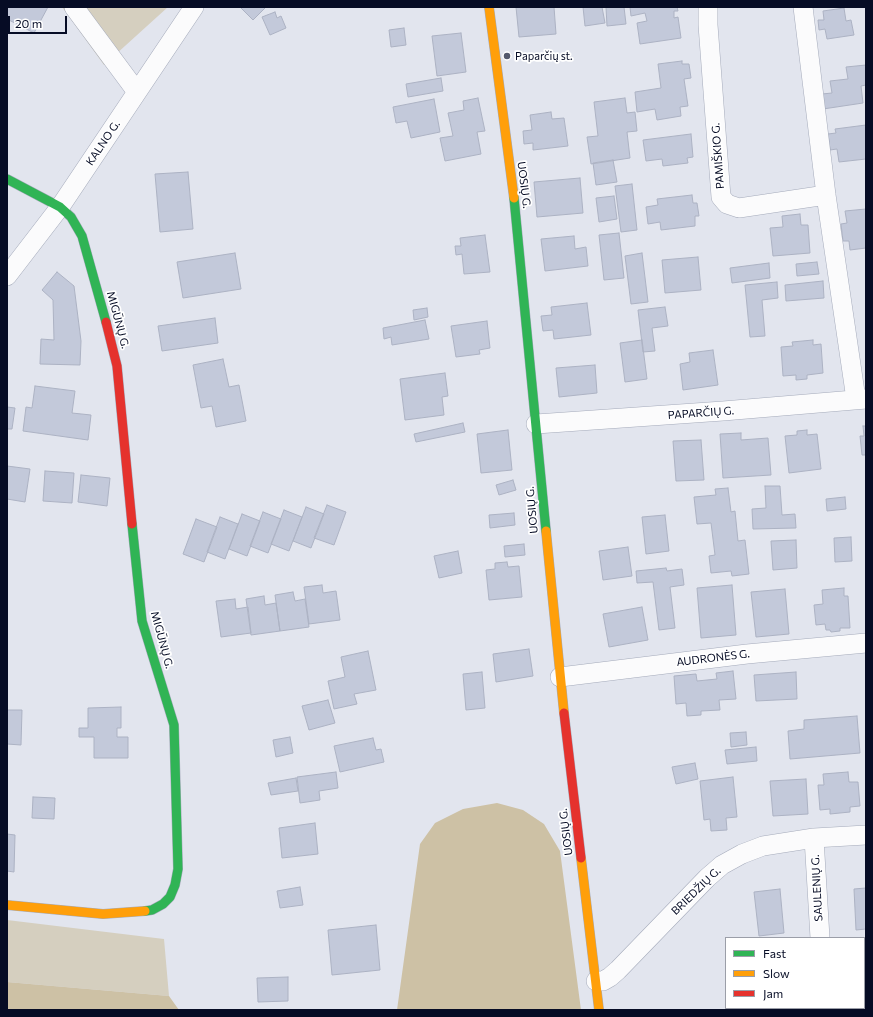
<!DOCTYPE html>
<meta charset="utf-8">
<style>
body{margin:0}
#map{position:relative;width:873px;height:1017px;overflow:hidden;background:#e2e5ee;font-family:Commissioner,sans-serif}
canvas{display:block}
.frame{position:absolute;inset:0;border:8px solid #060c25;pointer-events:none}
.legend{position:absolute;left:725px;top:937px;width:140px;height:72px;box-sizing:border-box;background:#fff;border:1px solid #9b9ea8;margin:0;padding:5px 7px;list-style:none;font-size:12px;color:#060c25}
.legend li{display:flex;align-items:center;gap:8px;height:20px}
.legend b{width:20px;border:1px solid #9b9ea8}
.scale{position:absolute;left:8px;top:16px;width:59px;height:18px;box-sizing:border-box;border:2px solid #060c25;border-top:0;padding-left:5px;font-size:12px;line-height:14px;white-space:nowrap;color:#060c25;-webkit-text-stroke:3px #fff;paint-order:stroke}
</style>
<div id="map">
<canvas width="873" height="1017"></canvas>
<div class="frame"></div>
<ul class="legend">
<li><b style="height:5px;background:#30b455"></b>Fast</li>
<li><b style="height:5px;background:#ff9f0a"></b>Slow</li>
<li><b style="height:5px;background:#e5322d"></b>Jam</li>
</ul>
<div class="scale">20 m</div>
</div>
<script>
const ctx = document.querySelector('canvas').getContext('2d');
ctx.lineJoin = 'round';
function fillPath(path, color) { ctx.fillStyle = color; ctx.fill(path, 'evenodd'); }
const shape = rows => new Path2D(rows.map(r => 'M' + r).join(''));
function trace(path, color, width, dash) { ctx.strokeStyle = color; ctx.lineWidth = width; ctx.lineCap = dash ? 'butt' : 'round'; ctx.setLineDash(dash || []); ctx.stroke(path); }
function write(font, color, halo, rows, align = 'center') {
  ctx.font = font + ' Commissioner,sans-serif'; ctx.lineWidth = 3.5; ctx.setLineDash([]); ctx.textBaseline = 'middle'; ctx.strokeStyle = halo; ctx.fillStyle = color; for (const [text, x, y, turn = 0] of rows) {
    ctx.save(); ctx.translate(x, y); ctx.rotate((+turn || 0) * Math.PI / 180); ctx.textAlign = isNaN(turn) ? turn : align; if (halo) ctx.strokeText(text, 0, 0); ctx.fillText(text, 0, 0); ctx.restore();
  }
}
const green = shape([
 [62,7,168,7,104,65],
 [7,920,164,939,169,996,7,982]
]);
const forest = shape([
 [497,803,523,810,544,824,560,851,581,1010,397,1010,420,844,435,823,463,809],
 [7,982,169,996,179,1010,7,1010]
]);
const building = shape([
 [7,7,48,7,34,33,7,19,7,7],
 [240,7,266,7,253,20,240,7],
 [516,7,554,7,556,34,519,37,516,7],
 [583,7,602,7,605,23,585,26,583,7],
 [606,7,624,7,626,24,607,26,606,7],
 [630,7,677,7,678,11,674,11,674,18,678,17,681,38,640,44,637,23,647,21,645,13,631,16,630,7],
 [844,8,846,21,851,20,854,35,827,39,825,29,819,30,818,20,824,20,823,11,844,8],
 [275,12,277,18,281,16,286,28,270,35,262,17,275,12],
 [404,28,406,45,391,47,389,30,404,28],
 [461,33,466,72,437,76,432,36,461,33],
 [682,61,682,64,689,64,691,78,684,79,688,106,680,107,681,116,657,120,655,109,637,112,635,92,661,88,658,64,682,61],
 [866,65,866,85,861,86,863,103,823,109,822,94,832,93,830,81,848,79,846,67,866,65],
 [441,78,443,91,408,97,406,84,441,78],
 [478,98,485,131,477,132,481,154,445,161,440,138,453,136,448,113,464,110,463,101,478,98],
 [625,98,627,113,635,112,637,131,627,132,630,158,591,164,587,137,598,136,594,102,625,98],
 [434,99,440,132,411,138,407,121,396,123,393,107,434,99],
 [551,112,552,119,564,118,568,146,533,150,533,143,524,144,523,131,532,130,530,115,551,112],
 [866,125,866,159,839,162,837,149,830,150,828,134,836,133,835,129,866,125],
 [691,134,693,157,687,158,688,163,663,166,662,159,646,161,643,140,691,134],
 [613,160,617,182,596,185,593,163,613,160],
 [188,172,193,229,160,232,155,174,188,172],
 [580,178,583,213,537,217,534,182,580,178],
 [632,184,637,230,621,232,615,186,632,184],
 [692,195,693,203,697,203,699,216,695,216,695,226,661,230,660,222,648,224,646,207,658,205,657,199,692,195],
 [614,196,617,219,599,222,596,198,614,196],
 [866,209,866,248,850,250,849,241,843,241,841,224,847,223,845,211,866,209],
 [800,214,801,225,808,225,810,253,773,256,770,228,783,227,782,216,800,214],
 [619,233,624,278,604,280,599,235,619,233],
 [485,235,490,272,464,274,462,254,456,255,455,246,461,246,460,238,485,235],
 [574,236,575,249,586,247,588,266,545,271,541,239,574,236],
 [235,253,241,289,183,298,177,262,235,253],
 [642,253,648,302,631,304,625,256,642,253],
 [698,257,701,290,665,293,662,260,698,257],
 [817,262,819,274,797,276,796,264,817,262],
 [769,263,770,278,732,283,730,268,769,263],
 [57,272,74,286,81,341,80,365,40,364,41,339,54,340,53,300,42,290,57,272],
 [823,281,824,298,786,301,785,285,823,281],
 [777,282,778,298,762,300,765,336,750,337,745,285,777,282],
 [587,303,591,335,554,339,553,330,543,331,541,316,552,315,551,307,587,303],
 [665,307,668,326,652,328,655,351,643,352,638,310,665,307],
 [427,308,428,317,414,320,413,310,427,308],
 [215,318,218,343,162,351,158,326,215,318],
 [425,320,429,339,392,345,391,337,384,339,383,328,425,320],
 [487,321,490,348,479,350,480,354,456,357,451,326,487,321],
 [642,340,647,379,625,382,620,343,642,340],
 [813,340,813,345,821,344,823,373,807,375,807,379,796,380,796,375,783,376,781,347,793,346,792,342,813,340],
 [713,350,718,385,683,390,680,364,690,362,689,353,713,350],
 [223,359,229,387,239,385,246,421,216,427,212,406,201,408,193,365,223,359],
 [595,365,597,393,559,397,556,368,595,365],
 [445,373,448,396,442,397,444,415,405,420,400,379,445,373],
 [35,386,75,391,72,413,91,415,88,440,23,431,26,407,32,408,35,386],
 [7,407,15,408,12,429,7,429,7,407],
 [463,423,465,432,416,442,414,434,463,423],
 [863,426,866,426,866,456,866,455,862,455,860,436,864,436,863,426],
 [508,430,512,470,481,473,477,434,508,430],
 [807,430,807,435,817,434,821,469,789,473,785,436,797,435,797,431,807,430],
 [741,433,741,440,768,438,771,475,723,478,720,434,741,433],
 [701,440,704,480,676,481,673,441,701,440],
 [7,466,30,469,25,502,7,499,7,466],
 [45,471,74,473,72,503,43,501,45,471],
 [81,475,110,478,107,506,78,502,81,475],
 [513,480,516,490,499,495,496,485,513,480],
 [765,486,780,486,782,515,795,514,796,528,753,529,752,509,766,508,765,486],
 [728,488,731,512,735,511,738,541,745,540,749,574,732,576,731,571,711,573,709,556,715,555,711,523,697,524,694,497,716,495,715,489,728,488],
 [845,497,846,509,827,511,826,499,845,497],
 [327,505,346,512,334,545,314,538,327,505],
 [306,507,324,514,311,548,293,541,306,507],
 [284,510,302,517,289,551,271,544,284,510],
 [263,512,281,519,268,553,250,546,263,512],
 [514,513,515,525,490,528,489,515,514,513],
 [242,514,260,521,247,556,229,549,242,514],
 [665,515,669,551,646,554,642,517,665,515],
 [220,517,238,524,225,559,207,552,220,517],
 [196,519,217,527,204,562,183,554,196,519],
 [851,537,852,561,835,562,834,538,851,537],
 [796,540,797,568,773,570,771,541,796,540],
 [524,544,525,555,505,557,504,546,524,544],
 [628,547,632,576,603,580,599,551,628,547],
 [458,551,462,573,439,578,434,556,458,551],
 [507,562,508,567,519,566,522,597,489,600,486,570,495,569,495,563,507,562],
 [666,568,667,571,682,569,684,585,670,587,675,628,659,630,653,582,637,583,636,571,666,568],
 [322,585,323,593,336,591,340,620,309,624,304,587,322,585],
 [732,585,736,635,701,638,697,588,732,585],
 [844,588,844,596,848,596,850,628,840,628,840,631,831,632,830,630,826,630,825,624,816,625,814,605,823,604,822,590,844,588],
 [785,589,789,634,756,637,751,592,785,589],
 [293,592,295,601,305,599,309,627,280,631,275,595,293,592],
 [264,596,265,605,276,603,280,631,251,635,246,599,264,596],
 [235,599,236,609,248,607,251,633,221,637,216,601,235,599],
 [642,607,648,640,609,647,603,614,642,607],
 [529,649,533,676,496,682,493,654,529,649],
 [368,651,376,690,354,694,357,704,334,709,328,681,345,677,341,657,368,651],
 [733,671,736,699,719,700,720,710,701,711,701,715,687,716,686,703,676,704,674,676,696,674,697,681,717,679,716,673,733,671],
 [482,672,485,708,466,710,463,674,482,672],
 [796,672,797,699,756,701,754,675,796,672],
 [328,700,335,723,309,730,302,706,328,700],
 [121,707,121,728,117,728,117,737,128,737,128,758,94,758,94,737,79,737,79,728,88,728,88,708,121,707],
 [7,710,22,710,21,745,7,744,7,710],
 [857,716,860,753,790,759,788,731,804,729,804,720,857,716],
 [746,732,747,745,731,747,730,733,746,732],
 [290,737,293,753,276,757,273,740,290,737],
 [373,738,376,750,381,749,384,762,340,772,334,746,373,738],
 [756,747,757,761,727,764,725,750,756,747],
 [695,763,698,779,676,784,672,767,695,763],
 [336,772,338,788,319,791,320,800,300,803,297,777,336,772],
 [848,772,849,782,858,782,860,806,850,807,850,812,830,814,830,809,820,810,818,785,824,785,823,774,848,772],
 [733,777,737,817,726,818,727,830,711,831,710,819,704,820,700,781,733,777],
 [296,778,298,791,271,795,268,783,296,778],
 [806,779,808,814,773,816,770,781,806,779],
 [33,797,55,798,54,819,32,818,33,797],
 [315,823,318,854,282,858,279,828,315,823],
 [7,834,15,835,14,872,7,871,7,834],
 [300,887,303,905,280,908,277,891,300,887],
 [866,888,866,929,856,930,854,889,866,888],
 [780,889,784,933,759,936,754,892,780,889],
 [376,925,380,970,332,975,328,930,376,925],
 [864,947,866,947,866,992,864,992,864,947],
 [288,977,288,1001,258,1002,257,978,288,977]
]);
const street = shape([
 [74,7,137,92],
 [708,7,708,25,721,197,727,204,739,208,826,195],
 [803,7,826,195,856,399],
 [7,276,60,207,194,7],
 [536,424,723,411,866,399],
 [560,677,747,654,866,643],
 [814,838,820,938],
 [596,981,603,981,610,977,618,970,707,878,722,865,742,854,763,846,814,838,866,835],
 [824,1008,825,1010]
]);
const fast = shape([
 [7,179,60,207,71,217,82,236,106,322],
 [514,198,546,531],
 [132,524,142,621,174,725,178,869,175,885,170,897,163,904,152,910,145,911]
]);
const slow = shape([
 [489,7,514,198],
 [546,531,564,713],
 [581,858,599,1010],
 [7,905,103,914,145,911]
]);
const jam = shape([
 [106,322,117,366,132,524],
 [564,713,581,858]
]);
const markers = [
 [507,56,4,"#53586b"]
];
const poiNames = [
 ["Paparčių st.",515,56]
];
const streetNames = [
 ["KALNO G.",103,143,-56],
 ["PAMIŠKIO G.",718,156,-94],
 ["UOSIŲ G.",524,185,83],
 ["MIGŪNŲ G.",118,320,75],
 ["PAPARČIŲ G.",701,413,-4],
 ["UOSIŲ G.",532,510,-95],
 ["MIGŪNŲ G.",162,640,75],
 ["AUDRONĖS G.",713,658,-7],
 ["UOSIŲ G.",566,832,-97],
 ["SAULENIŲ G.",817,888,-93],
 ["BRIEDŽIŲ G.",696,891,-44]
];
fillPath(green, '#d5cfbf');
fillPath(forest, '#cdc1a5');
fillPath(building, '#c3c9da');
trace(building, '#acb2c3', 1);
trace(street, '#a4aaba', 20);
trace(fast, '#a4aaba', 10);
trace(slow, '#a4aaba', 10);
trace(jam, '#a4aaba', 10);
trace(street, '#fbfbfc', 19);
trace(fast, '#30b455', 9);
trace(slow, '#ff9f0a', 9);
trace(jam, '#e5322d', 9);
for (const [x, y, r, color] of markers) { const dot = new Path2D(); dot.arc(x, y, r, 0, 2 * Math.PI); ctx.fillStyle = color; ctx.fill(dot); trace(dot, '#fff', 1.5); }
write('11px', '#060c25', '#fff', poiNames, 'left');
write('11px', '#060c25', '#fff', streetNames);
</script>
